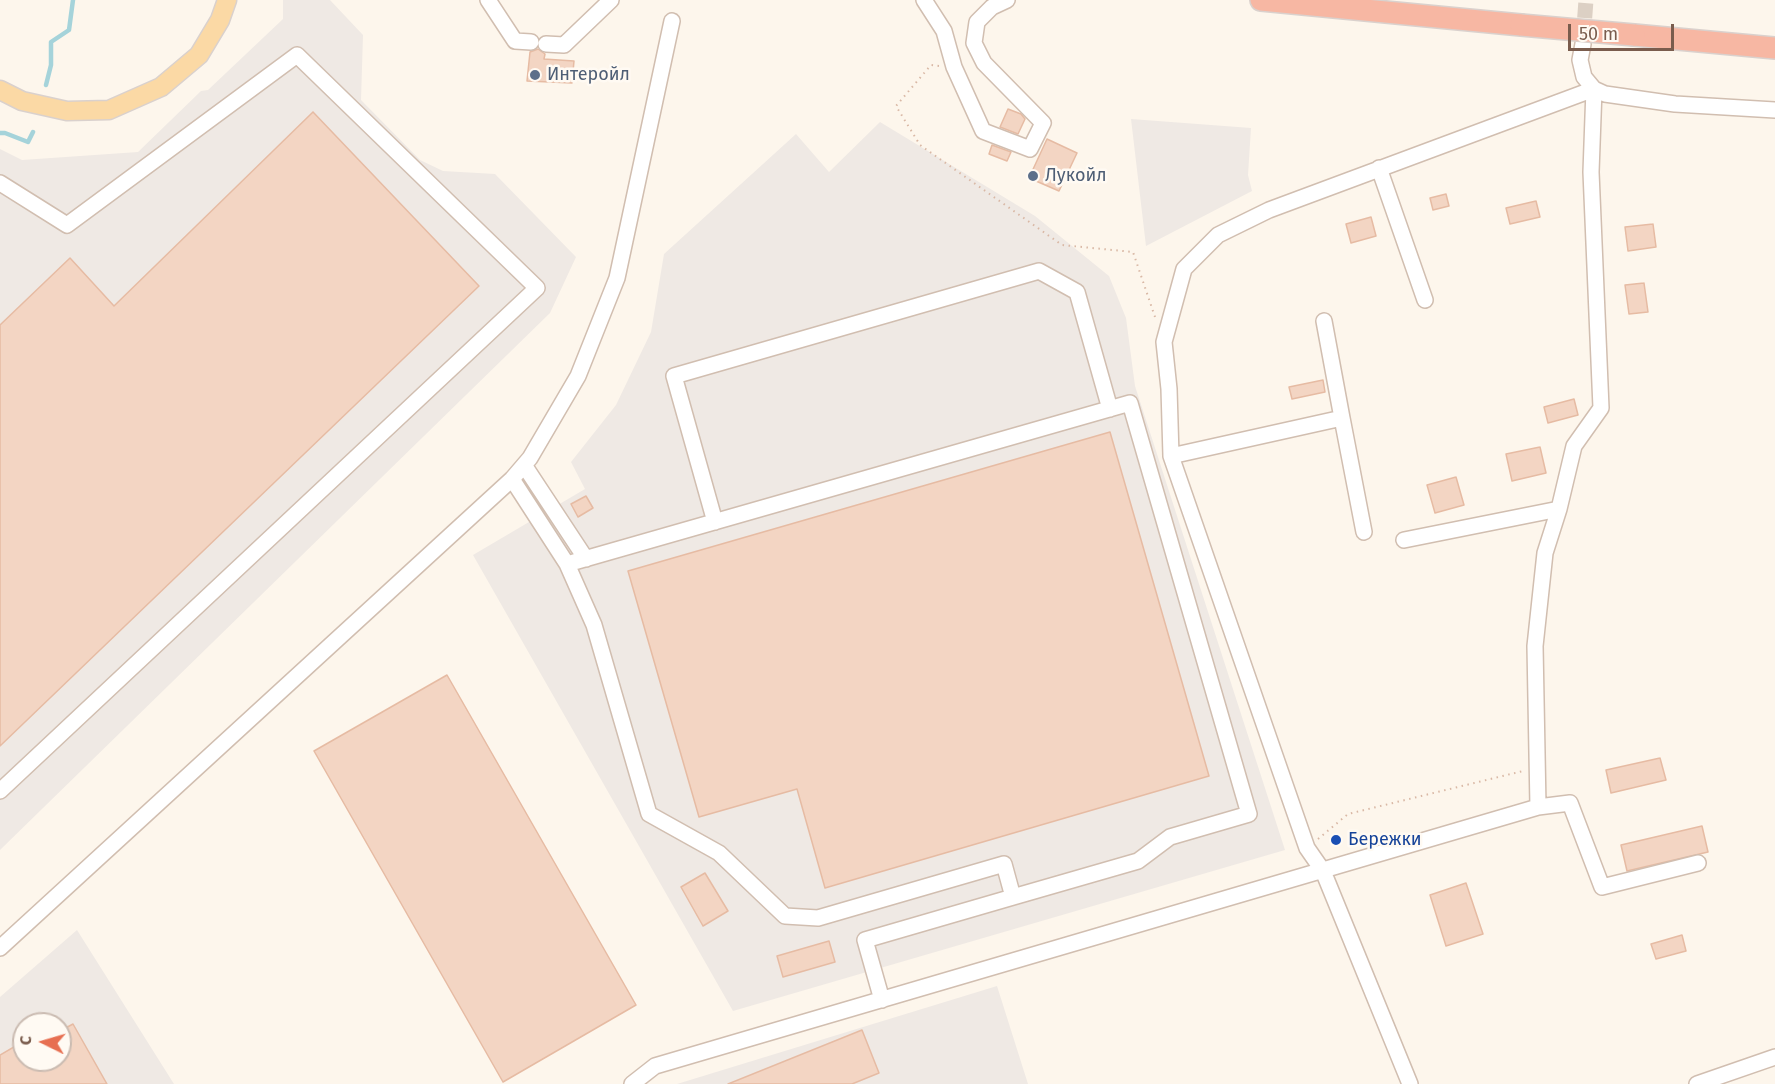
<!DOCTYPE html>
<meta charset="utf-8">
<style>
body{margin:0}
#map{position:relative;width:1775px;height:1084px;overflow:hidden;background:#fdf6ec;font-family:"Fira Sans",sans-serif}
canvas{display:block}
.north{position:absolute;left:12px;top:1012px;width:60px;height:60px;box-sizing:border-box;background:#fffaf3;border:2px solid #cabbb1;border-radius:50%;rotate:275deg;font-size:16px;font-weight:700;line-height:24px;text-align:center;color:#7a5c4d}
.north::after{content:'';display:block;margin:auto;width:21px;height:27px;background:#e76f51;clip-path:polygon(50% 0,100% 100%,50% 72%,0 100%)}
.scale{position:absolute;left:1568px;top:24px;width:106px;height:27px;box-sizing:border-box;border:3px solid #7a5c4d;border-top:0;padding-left:8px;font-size:18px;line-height:21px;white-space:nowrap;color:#7a5c4d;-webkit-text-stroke:4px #fffaf3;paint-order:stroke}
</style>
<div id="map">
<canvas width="1775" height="1084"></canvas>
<div class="north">С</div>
<div class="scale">50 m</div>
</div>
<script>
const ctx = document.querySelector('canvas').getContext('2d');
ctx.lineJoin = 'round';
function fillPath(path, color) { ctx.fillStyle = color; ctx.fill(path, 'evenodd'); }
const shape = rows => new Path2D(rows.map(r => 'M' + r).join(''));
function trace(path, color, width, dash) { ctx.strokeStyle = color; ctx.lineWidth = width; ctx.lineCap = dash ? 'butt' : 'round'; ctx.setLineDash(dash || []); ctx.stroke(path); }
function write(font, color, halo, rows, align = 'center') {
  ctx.font = font + ' "Fira Sans",sans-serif'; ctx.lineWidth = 5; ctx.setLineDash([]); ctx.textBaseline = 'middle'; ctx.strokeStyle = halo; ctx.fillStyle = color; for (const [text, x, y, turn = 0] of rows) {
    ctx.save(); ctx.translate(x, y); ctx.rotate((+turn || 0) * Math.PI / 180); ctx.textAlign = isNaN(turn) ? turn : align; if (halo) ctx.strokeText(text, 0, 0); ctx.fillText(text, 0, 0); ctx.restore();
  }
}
const industrial = shape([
 [283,0,330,0,363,35,361,100,420,160,443,171,495,174,576,257,550,313,0,850,0,149,22,160,138,152,201,91,208,90,283,19],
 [1131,119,1251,128,1248,175,1252,191,1146,246],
 [880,122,1035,216,1109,276,1126,318,1135,386,1285,850,733,1011,473,555,585,489,571,462,616,405,651,332,664,254,796,134,829,172],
 [77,930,174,1084,0,1084,0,997],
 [24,1024,60,1024,60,1060,24,1060],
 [997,986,1028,1084,677,1084]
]);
const stream = shape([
 [46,85,51,65,51,42,69,30,73,0],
 [0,133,5,133,28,142,33,132]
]);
const building = shape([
 [538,49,545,54,544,59,574,61,572,83,527,81,530,52,538,49],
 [1008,109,1021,114,1025,119,1018,134,1000,127,1008,109],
 [313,112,479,286,0,746,0,325,70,258,114,306,313,112],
 [1047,139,1077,153,1059,191,1029,178,1047,139],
 [992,145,1011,152,1007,161,989,154,992,145],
 [1446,194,1449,206,1433,210,1430,198,1446,194],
 [1536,201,1540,217,1510,224,1506,208,1536,201],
 [1371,217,1376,236,1351,243,1346,224,1371,217],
 [1653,224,1656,247,1628,251,1625,227,1653,224],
 [1644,283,1648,312,1629,314,1625,285,1644,283],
 [1323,380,1325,392,1292,399,1289,387,1323,380],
 [1574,399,1578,415,1548,423,1544,407,1574,399],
 [1110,432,1209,776,825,888,797,789,699,817,628,571,1110,432],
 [1540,447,1546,473,1512,481,1506,454,1540,447],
 [1456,477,1464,505,1435,513,1427,485,1456,477],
 [586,496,593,508,578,517,571,504,586,496],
 [447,675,636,1005,503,1082,314,751,447,675],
 [1660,758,1666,780,1611,793,1606,770,1660,758],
 [1702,826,1708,852,1627,871,1621,845,1702,826],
 [705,873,728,911,703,926,681,887,705,873],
 [1466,883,1483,934,1446,946,1430,895,1466,883],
 [1682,935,1686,951,1656,959,1651,944,1682,935],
 [829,941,835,962,783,977,777,956,829,941],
 [73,1024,107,1084,0,1084,0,1055,24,1041,24,1060,60,1060,60,1031,73,1024],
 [862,1030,879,1073,852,1084,728,1084,862,1030]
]);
const minorTunnel = shape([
 [1583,41,1586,0]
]);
const path = shape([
 [939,66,931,65,896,106,920,145,1062,245,1133,252,1155,317],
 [1318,839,1348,814,1523,771]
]);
const minor = shape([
 [488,0,515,41,531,42],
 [924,0,944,31,954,67,983,131,1030,149,1043,123,984,63,974,43,977,22,992,7,1007,0],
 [546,44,564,45,611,0],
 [1583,44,1580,60,1584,77,1594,89,1605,94,1675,104,1775,110],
 [1379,168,1425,300],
 [0,183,67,225,297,55,537,288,0,791],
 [1342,418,1364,532],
 [1171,456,1342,418,1324,321],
 [524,465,586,559],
 [512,479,567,564,594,625,649,814,719,853,785,916,818,918,1004,864,1013,897,865,940,882,1000],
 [715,522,674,376,1039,271,1077,292,1110,409],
 [1404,540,1559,509],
 [567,564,1130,403,1249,814,1170,837,1138,861,1013,897],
 [1538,807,1535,646,1545,553,1559,509,1574,446,1601,408,1591,172,1594,89],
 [0,948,512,479,530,458,578,376,617,278,672,21],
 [632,1084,655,1066,1538,807,1570,803,1602,887,1698,863],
 [1410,1084,1323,871,1307,848,1171,456,1169,389,1164,342,1184,269,1218,235,1269,210,1594,89],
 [1697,1084,1775,1057]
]);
const major = shape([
 [0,90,22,101,67,111,109,110,161,87,199,55,220,20,227,0]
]);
const highway = shape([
 [1261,0,1521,25],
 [1634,35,1775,48]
]);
const highwayBridge = shape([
 [1521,25,1634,35]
]);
const markers = [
 [535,75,6,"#5c6f8a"],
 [1033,176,6,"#5c6f8a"],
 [1336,840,6,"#1a4fb4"]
];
const serviceNames = [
 ["Интеройл",547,75],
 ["Лукойл",1045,176]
];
const transitNames = [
 ["Бережки",1348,840]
];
fillPath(industrial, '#efe9e4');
trace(stream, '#a5d3da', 4.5);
fillPath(building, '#f3d5c3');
trace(building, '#e6bba3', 1.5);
trace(minorTunnel, '#dcd0c4', 15, [15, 8]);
trace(minor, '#d1beb0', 18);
trace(major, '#dad1cd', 21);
trace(highway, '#dad1cd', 24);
trace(path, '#d9b8a5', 2, [1.5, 4.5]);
trace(minor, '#fff', 15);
trace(major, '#fbd9a5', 18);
trace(highway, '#f7b7a3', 21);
trace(highwayBridge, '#dad1cd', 24, []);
trace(highwayBridge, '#f7b7a3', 21);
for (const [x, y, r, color] of markers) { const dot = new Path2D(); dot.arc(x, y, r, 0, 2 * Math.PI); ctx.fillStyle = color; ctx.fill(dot); trace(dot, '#fffaf3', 2); }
write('18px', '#4e5e75', '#fffaf3', serviceNames, 'left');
write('18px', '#164399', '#fffaf3', transitNames, 'left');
</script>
